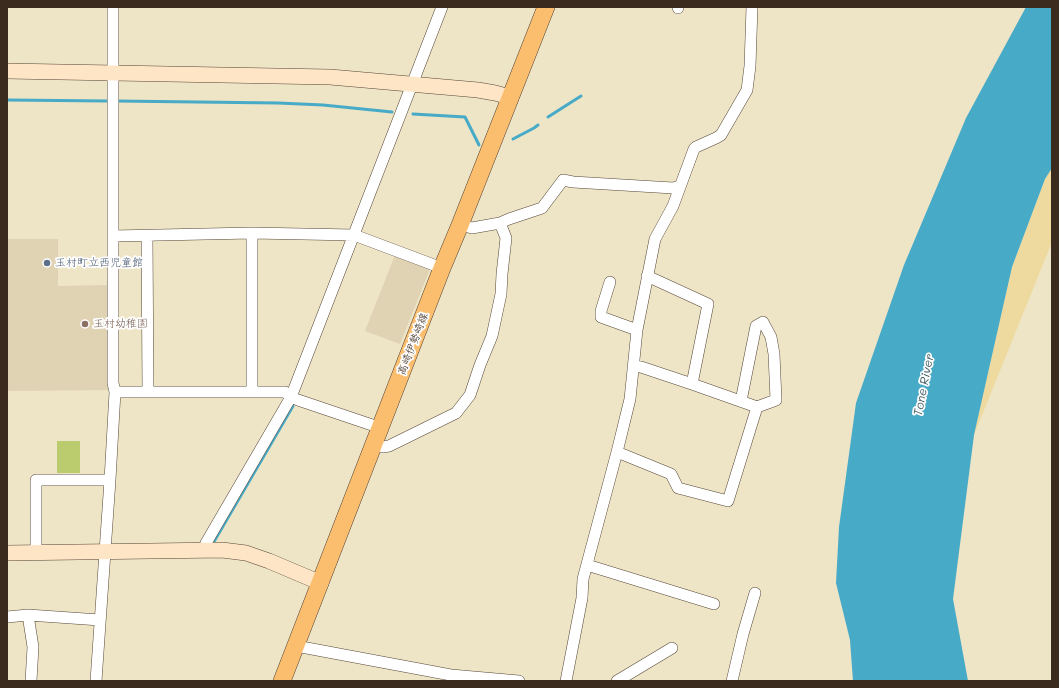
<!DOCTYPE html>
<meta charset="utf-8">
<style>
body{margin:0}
#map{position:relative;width:1059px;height:688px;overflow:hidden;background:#eee4c6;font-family:Mali,sans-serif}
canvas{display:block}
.frame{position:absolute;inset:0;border:8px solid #3b2a1e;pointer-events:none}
</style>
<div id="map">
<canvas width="1059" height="688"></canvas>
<div class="frame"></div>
</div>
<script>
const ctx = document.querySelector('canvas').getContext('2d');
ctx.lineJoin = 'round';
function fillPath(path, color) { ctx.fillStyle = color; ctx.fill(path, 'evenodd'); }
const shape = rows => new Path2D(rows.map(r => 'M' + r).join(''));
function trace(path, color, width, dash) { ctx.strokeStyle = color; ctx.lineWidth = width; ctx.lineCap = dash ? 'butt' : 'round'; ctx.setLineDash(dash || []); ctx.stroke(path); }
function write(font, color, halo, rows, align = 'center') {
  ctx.font = font + ' Mali,"Klee One",sans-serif'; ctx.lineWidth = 3.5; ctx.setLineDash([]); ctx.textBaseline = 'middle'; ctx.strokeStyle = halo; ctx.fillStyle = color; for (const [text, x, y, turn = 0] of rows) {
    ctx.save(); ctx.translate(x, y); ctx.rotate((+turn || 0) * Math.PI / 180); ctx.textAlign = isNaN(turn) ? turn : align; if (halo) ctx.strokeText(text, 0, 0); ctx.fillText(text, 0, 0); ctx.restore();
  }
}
const built = shape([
 [7,239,58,239,58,286,108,285,108,390,7,391],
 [395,255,430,269,400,344,365,331]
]);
const green = shape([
 [57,441,80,441,80,473,57,473]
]);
const sand = shape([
 [1052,168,1052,242,974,435,1012,267,1045,179]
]);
const water = shape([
 [1026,7,1052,7,1052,168,1045,179,1012,267,974,435,953,599,968,681,853,681,850,640,836,583,839,527,856,403,904,265,966,118]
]);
const stream = shape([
 [7,100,108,101],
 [116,101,278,103,323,105,392,112],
 [413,114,465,117,479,145],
 [548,117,581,96],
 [513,139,534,128,538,125],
 [212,545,293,406]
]);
const street = shape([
 [678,8,678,7],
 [460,225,472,228,500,223,509,219,542,208,563,180,573,182,673,188,680,186],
 [252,233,252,391],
 [113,236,252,233,354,235,442,268],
 [147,236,148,391],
 [647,276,708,304,692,384],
 [610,282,601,311,601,317,637,330],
 [115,392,285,392,291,397,298,400,381,428],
 [741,401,756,326,763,322,771,337,774,354,776,400,757,407],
 [374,446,383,447,389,446,456,413,470,395,480,365,492,336,501,294,502,274,506,238,500,223],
 [617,452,671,474,678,488,728,501,757,407,692,384,641,367,633,366],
 [204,550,206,543,291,397,442,7],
 [36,552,36,480,110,480],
 [587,565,714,604],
 [28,615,33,647,31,681],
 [7,617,28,615,100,620],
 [296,646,451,675,519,681],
 [96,681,110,480,115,392,113,383,113,7],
 [566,681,582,598,583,579,617,452,630,399,637,330,655,239,673,206,694,149,696,147,716,138,721,135,747,90,750,66,752,7],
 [617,681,672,648],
 [732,681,743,634,755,593]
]);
const secondary = shape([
 [7,71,330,77,478,90,495,93,510,97],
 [7,553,222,550,246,553,269,561,321,583]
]);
const primary = shape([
 [282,681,442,268,460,225,546,7]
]);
const markers = [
 [47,263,4,"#5c6f8a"],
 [85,324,4,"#8d6e63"]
];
const serviceNames = [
 ["玉村町立西児童館",55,263]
];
const educationNames = [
 ["玉村幼稚園",93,324]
];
const streetNames = [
 ["高崎伊勢崎線",413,344,-69]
];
const waterNames = [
 ["Tone River",924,385,-79]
];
fillPath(built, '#e0d3b4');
fillPath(green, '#bbcc6e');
fillPath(sand, '#eeda9e');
fillPath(water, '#47aac7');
trace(stream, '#47aac7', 3);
trace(street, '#564637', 12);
trace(secondary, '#564637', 16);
trace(primary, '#564637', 18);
trace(street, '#fff', 11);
trace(secondary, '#fde5c5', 15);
trace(primary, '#fbbe6e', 17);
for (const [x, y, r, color] of markers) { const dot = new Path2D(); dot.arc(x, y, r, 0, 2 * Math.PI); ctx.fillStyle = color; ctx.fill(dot); trace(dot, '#fff', 1.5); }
write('11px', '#4e5e75', '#fff', serviceNames, 'left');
write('11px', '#785e54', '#fff', educationNames, 'left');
write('11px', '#3b2a1e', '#fff', streetNames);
write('italic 12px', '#405d62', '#fff', waterNames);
</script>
